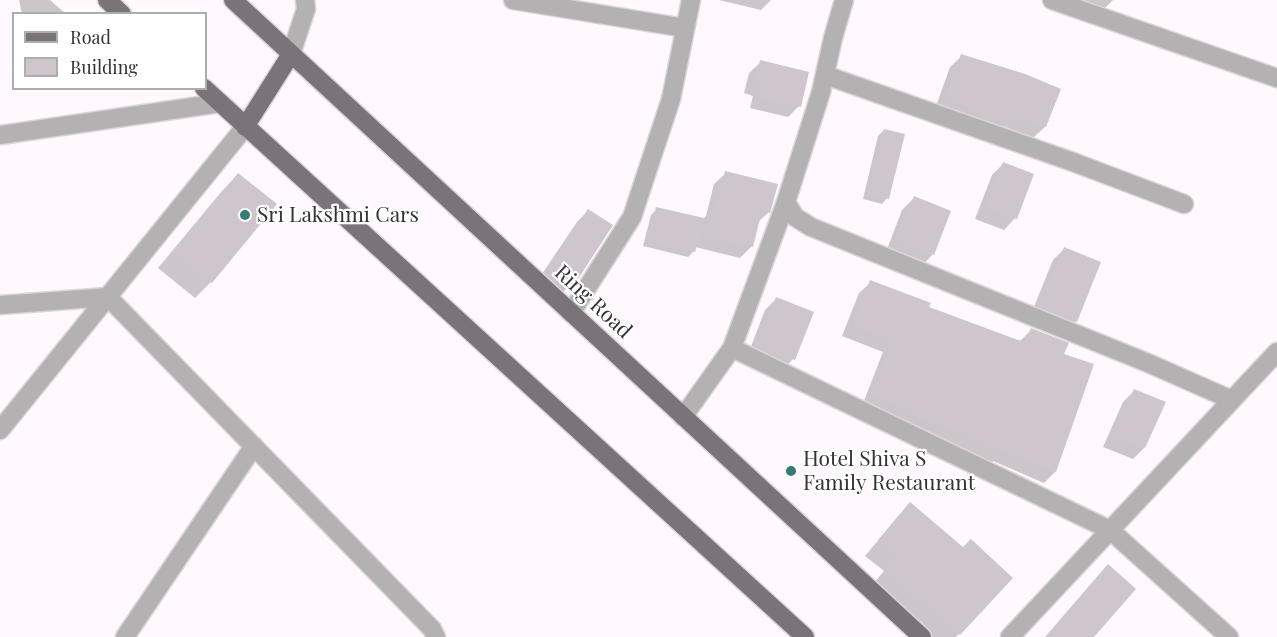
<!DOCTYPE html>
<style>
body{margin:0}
#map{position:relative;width:1277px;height:637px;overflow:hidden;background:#fff8fd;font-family:"Playfair Display",serif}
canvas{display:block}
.legend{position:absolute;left:12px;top:12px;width:195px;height:78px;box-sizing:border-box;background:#fff;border:2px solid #aeadae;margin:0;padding:8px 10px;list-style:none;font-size:18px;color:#353234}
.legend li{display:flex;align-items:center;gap:12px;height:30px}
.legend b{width:30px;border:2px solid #aeadae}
</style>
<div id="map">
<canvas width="1277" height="637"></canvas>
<ul class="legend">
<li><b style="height:8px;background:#7a7479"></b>Road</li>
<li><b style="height:16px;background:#cec6cc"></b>Building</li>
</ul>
</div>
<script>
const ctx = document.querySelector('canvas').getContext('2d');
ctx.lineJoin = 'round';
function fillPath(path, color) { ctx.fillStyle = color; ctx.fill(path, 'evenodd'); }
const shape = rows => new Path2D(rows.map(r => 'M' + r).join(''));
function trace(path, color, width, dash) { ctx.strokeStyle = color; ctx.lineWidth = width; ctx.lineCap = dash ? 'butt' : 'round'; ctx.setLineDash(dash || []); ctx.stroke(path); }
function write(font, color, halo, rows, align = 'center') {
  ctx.font = font + ' "Playfair Display",serif'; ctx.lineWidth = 4.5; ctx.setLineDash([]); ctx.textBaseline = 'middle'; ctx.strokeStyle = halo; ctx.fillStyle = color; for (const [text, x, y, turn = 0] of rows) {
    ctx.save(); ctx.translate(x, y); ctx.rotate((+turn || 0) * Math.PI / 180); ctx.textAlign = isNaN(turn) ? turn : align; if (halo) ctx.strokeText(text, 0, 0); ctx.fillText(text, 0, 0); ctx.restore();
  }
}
const shadow = shape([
 [19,0,50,0,66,14,22,14],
 [719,0,771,0,761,10],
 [1073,0,1113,0,1105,8],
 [962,56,1059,89,1045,127,1033,138,1003,126,995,134,935,109,950,67],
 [761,62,799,106,788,117,750,108,753,96,744,93,749,73],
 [884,130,887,198,882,204,863,199,878,136],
 [1003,164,1015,218,1004,230,975,219,992,175],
 [726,173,769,212,757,223,751,247,740,258,695,247,694,251,688,257,643,246,651,215,657,209,703,219,706,216,714,184],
 [238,175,211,282,195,298,158,268,222,191],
 [914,198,933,254,922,266,886,252,902,210],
 [588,211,575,281,563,292,540,277,577,222],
 [1064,249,1076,321,1064,333,1029,319,1053,260],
 [871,282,928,307,1020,341,1031,330,1062,355,1092,365,1055,472,1044,483,993,461,992,462,965,451,965,449,901,425,862,406,883,352,842,336,859,293],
 [776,299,793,359,782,371,747,357,765,310],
 [1134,391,1144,448,1133,459,1103,447,1123,402],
 [910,504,963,548,1011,578,956,637,932,637,873,584,884,571,865,556,896,519]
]);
const building = shape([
 [961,54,1025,74,1061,89,1046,127,1011,114,1008,123,974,112,975,108,946,98],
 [760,60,809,72,801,107,760,97,763,84,755,82],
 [884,129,905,134,889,199,868,194],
 [1003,162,1034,174,1017,219,986,207],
 [725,171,778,184,770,213,762,211,753,247,704,236,711,209,715,210],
 [238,173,277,204,212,283,173,251],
 [914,196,951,211,934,255,897,241],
 [656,207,704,218,695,252,648,241],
 [588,209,613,225,576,282,550,266],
 [1064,247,1101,262,1077,322,1040,307],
 [870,280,931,303,929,307,1015,339,1025,342,1031,328,1069,343,1064,354,1094,364,1056,472,1005,450,1004,452,975,439,976,438,911,413,912,410,872,395,893,340,853,325],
 [776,297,814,312,795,360,757,346],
 [1134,389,1166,402,1145,448,1114,435],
 [910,502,963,547,971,539,1013,578,960,635,886,569,897,556,878,540],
 [1108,564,1136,589,1094,637,1045,637]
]);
const street = shape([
 [513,0,685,28],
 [844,0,833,38,821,92,786,202,795,217,811,227,1148,363,1232,400],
 [1052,0,1277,78],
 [291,54,306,9,305,0],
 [825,75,1073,162,1184,204],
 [0,135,220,103],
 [0,305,108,297,432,629,436,637],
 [571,313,632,217,671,99,691,0],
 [732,348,1110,530,1229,637],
 [683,417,732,348,786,202],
 [0,430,245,127],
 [125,637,254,446],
 [1010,637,1277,352]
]);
const primary = shape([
 [107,0,122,14],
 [233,0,922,637],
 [204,88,805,637],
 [245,127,291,54]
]);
const markers = [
 [245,215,6,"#357b73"],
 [791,471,6,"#357b73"]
];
const poiNames = [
 ["Sri Lakshmi Cars",257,215],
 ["Hotel Shiva S",803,459],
 ["Family Restaurant",803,483]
];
const streetNames = [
 ["Ring Road",593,302,43]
];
fillPath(shadow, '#0003');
fillPath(building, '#cec6cc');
trace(street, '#dbd4d9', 21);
trace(primary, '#dbd4d9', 21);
trace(street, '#b4b1b3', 18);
trace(primary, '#7a7479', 18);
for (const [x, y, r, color] of markers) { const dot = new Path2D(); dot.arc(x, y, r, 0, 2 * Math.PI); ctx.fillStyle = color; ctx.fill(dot); trace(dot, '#fff', 2); }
write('21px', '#353234', '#fff', poiNames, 'left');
write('21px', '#353234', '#fff', streetNames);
</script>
